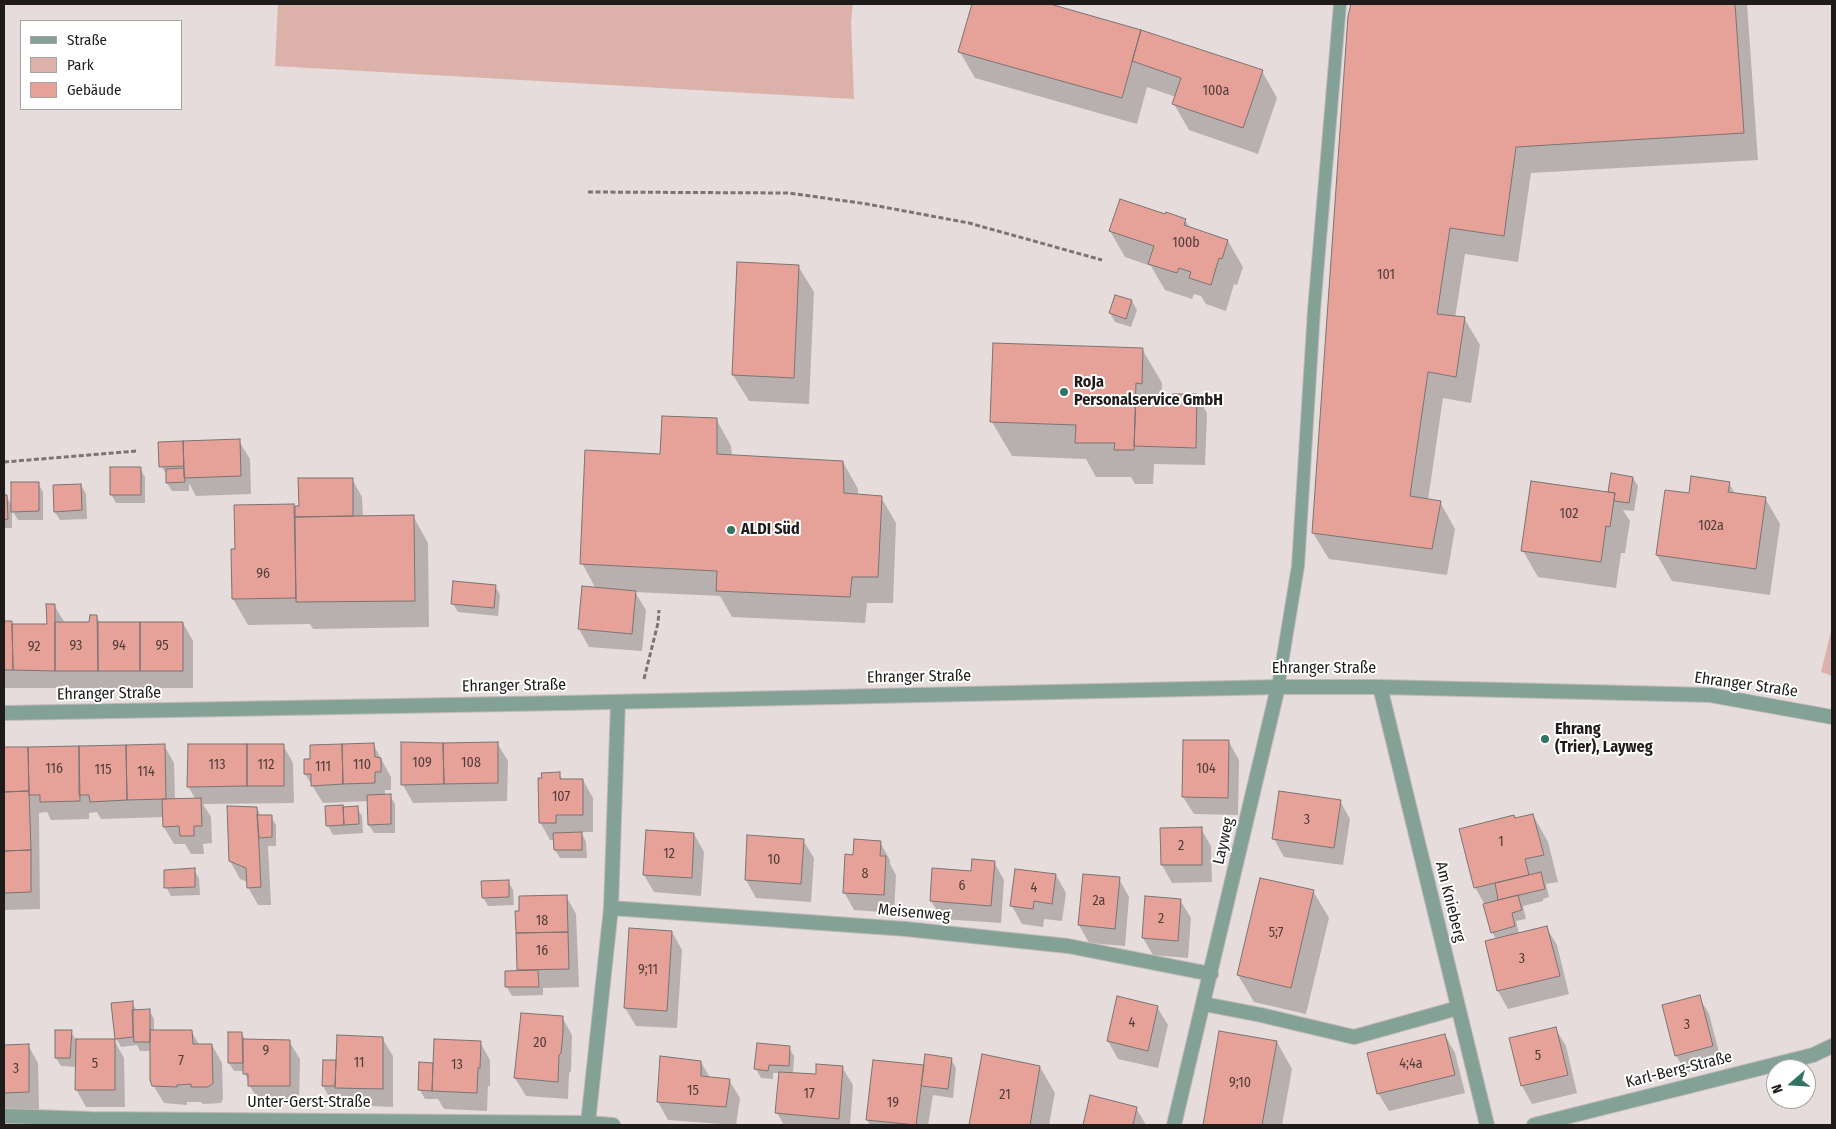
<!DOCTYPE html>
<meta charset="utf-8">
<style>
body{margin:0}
#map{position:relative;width:1836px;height:1129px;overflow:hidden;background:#e5dcdb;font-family:"Fira Sans Condensed",sans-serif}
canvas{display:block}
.frame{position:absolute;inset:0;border:5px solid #1e1b1a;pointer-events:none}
.legend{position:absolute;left:20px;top:20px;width:162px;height:90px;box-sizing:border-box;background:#fff;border:1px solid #a5a4a3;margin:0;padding:6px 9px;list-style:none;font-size:15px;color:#1e1b1a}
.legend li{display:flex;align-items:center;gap:10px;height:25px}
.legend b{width:25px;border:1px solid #a5a4a3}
.north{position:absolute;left:1766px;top:1059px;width:50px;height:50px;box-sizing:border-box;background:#fff;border:1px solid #a5a4a3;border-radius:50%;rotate:251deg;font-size:14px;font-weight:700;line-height:20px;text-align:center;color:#1e1b1a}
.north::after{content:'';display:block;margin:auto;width:18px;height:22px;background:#337362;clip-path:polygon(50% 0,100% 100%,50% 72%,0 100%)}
</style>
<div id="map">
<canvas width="1836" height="1129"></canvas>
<div class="frame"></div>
<ul class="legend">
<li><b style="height:6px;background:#83a197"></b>Straße</li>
<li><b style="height:14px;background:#dbb1aa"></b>Park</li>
<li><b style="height:14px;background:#e6a298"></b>Gebäude</li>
</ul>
<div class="north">N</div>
</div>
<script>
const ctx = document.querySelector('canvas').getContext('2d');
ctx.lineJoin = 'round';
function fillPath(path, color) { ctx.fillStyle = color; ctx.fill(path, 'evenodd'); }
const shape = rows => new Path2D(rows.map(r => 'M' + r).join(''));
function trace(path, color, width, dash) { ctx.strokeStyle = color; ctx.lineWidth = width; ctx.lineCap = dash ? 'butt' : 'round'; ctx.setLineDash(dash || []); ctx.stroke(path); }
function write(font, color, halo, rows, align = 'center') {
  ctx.font = font + ' "Fira Sans Condensed",sans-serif'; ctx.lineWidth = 4; ctx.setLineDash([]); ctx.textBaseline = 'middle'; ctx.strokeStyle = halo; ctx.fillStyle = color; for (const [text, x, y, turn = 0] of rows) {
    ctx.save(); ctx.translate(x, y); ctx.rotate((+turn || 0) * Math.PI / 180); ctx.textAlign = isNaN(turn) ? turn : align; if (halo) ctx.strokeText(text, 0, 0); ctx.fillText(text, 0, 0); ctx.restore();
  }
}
const green = shape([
 [278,4,853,4,851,21,854,99,275,66],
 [1832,627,1832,676,1821,672]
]);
const shadow = shape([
 [973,4,1046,4,1141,31,1262,71,1277,98,1258,154,1189,130,1174,104,1176,97,1147,87,1137,124,975,78,960,52],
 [1352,4,1747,4,1758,160,1531,173,1518,262,1465,254,1455,318,1464,318,1480,345,1471,403,1443,398,1428,500,1440,502,1455,529,1447,575,1329,559,1313,533,1349,16],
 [1165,216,1185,220,1190,228,1228,241,1243,267,1237,285,1234,284,1226,311,1206,304,1201,296,1194,294,1192,299,1165,290,1151,266,1125,257,1110,231],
 [798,266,814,292,809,404,749,401,733,375],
 [1132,301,1137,310,1131,327,1115,322,1110,313],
 [1142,349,1162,383,1161,402,1174,402,1196,395,1207,413,1205,465,1154,464,1153,484,1135,484,1131,477,1096,477,1086,459,1012,456,992,422],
 [716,419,731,446,732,456,843,462,858,489,858,495,881,497,896,523,893,603,867,603,865,623,732,617,720,596,635,592,646,610,642,651,589,647,579,629,583,588,596,589,582,563,661,455],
 [239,441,250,459,251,494,196,496,189,483,189,491,172,491,167,483,167,475,161,466],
 [140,469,145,477,145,503,116,503,111,494],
 [1633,478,1638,486,1634,511,1623,510,1630,521,1625,553,1621,553,1616,588,1538,577,1523,551],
 [352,479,362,497,363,517,413,516,428,543,429,627,313,629,310,624,248,625,233,599,236,550,294,505,295,507,300,507],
 [38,483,43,492,43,520,18,520,12,510,12,528,4,528,4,496,6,496,13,507],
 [1729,483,1735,494,1765,498,1780,524,1770,595,1672,581,1657,555,1690,495],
 [81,485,86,494,87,519,60,520,55,512],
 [495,586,500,595,498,616,458,612,453,604],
 [54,605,65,623,90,623,96,616,100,623,183,623,193,641,193,688,4,688,4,622,11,622,13,625,48,625],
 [1229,742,1239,760,1238,815,1194,814,1183,797],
 [497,743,508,761,507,801,413,803,403,785],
 [373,744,391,777,391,790,385,790,385,796,390,796,395,804,395,833,374,833,369,825,369,801,323,803,305,774,306,761],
 [164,745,174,763,175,800,196,800,188,786,283,745,293,763,294,803,203,804,211,817,212,843,203,844,204,854,191,854,185,844,174,844,164,827,164,817,101,819,97,812,89,813,89,819,51,820,47,812,39,813,40,909,4,910,4,749],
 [559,774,563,780,583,780,593,798,593,832,581,832,586,842,587,858,560,858,555,850,554,840,550,840,540,822],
 [1340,801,1350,819,1343,865,1284,857,1274,839],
 [326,807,357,808,362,816,363,833,333,835,328,826],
 [257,808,261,817,271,817,276,825,276,846,268,846,271,905,258,905,248,887,248,882,240,879,230,861],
 [1533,815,1548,842,1558,882,1546,884,1549,897,1543,899,1543,901,1523,906,1526,919,1516,921,1519,934,1546,927,1557,945,1569,994,1508,1009,1498,991,1486,941,1496,939,1492,932,1485,905,1475,887,1515,820],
 [1201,829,1211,846,1212,882,1172,883,1162,865],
 [694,834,704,852,701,896,654,892,644,875],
 [749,837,803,840,814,858,811,902,756,898,746,880],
 [880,842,890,860,890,864,896,875,894,913,854,910,844,892,854,856],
 [994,862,1004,880,1001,923,942,919,931,901,972,872],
 [194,870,199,878,200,895,171,896,166,887],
 [1056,875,1066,893,1062,921,1044,919,1043,927,1022,924,1012,906],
 [1084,875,1119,879,1129,897,1125,946,1089,943,1079,925],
 [508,881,513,890,514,905,488,906,483,897],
 [1313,891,1329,918,1306,1014,1254,1002,1238,975],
 [566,896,576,914,579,987,543,988,543,995,512,996,507,987,519,972,516,912],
 [1180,900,1191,918,1188,958,1153,955,1143,938],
 [672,932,682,950,677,1028,636,1026,625,1008],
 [1699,997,1709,1014,1722,1064,1686,1073,1676,1055],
 [132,1003,137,1011,149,1010,154,1019,154,1031,191,1031,200,1046,212,1045,222,1063,223,1099,221,1103,203,1104,201,1102,187,1102,187,1105,164,1103,153,1085,151,1051,140,1051,137,1045,121,1047,116,1038],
 [1157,1007,1168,1025,1158,1068,1118,1059,1108,1041],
 [562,1017,572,1035,571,1071,569,1073,568,1099,526,1096,515,1078],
 [1555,1028,1566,1046,1577,1093,1532,1104,1522,1086,1510,1039],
 [71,1032,76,1040,114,1040,124,1058,125,1107,86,1107,76,1089,76,1067,61,1066,56,1058],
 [1220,1032,1277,1042,1292,1069,1282,1125,1204,1125],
 [242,1034,246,1041,289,1041,300,1059,299,1103,260,1103,250,1086,244,1071,234,1071,229,1063],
 [1445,1035,1455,1053,1465,1093,1389,1111,1378,1093],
 [382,1038,393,1056,393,1107,347,1105,340,1095,328,1095,323,1086,324,1061,337,1061],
 [480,1042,490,1060,490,1086,488,1086,487,1111,444,1109,438,1099,425,1099,420,1090,421,1063,434,1064],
 [28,1045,38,1063,39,1110,4,1111,4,1046],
 [789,1048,794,1056,793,1074,817,1076,842,1067,853,1085,850,1125,784,1125,777,1113,780,1073,773,1073,773,1079,761,1078,756,1069],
 [926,1056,951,1059,956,1068,953,1098,933,1095,928,1125,870,1125,867,1120,874,1061,923,1066],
 [983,1056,1040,1067,1055,1093,1049,1125,971,1125],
 [661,1058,701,1062,710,1078,729,1080,740,1098,736,1125,668,1120,658,1102],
 [1091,1097,1136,1108,1146,1125,1084,1125]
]);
const building = shape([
 [972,4,1050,4,1141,30,1122,98,958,52,972,4],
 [1351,4,1735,4,1744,133,1516,147,1504,236,1450,228,1437,314,1465,317,1456,377,1428,372,1410,496,1441,501,1432,549,1312,533,1348,16,1351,4],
 [1141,30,1263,70,1243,128,1172,104,1181,78,1132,61,1141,30],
 [1120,199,1165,214,1166,212,1186,219,1184,225,1228,240,1222,259,1219,258,1211,285,1189,278,1191,272,1179,268,1177,273,1148,264,1154,246,1109,231,1120,199],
 [737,262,799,265,794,378,732,375,737,262],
 [1115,295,1132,300,1126,319,1109,313,1115,295],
 [993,343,1143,348,1142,384,1136,383,1134,450,1114,450,1115,443,1075,443,1076,425,990,422,993,343],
 [1173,394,1197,394,1196,448,1134,446,1136,400,1173,401,1173,394],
 [662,416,717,418,717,454,843,461,844,493,882,496,878,577,852,577,850,597,716,591,717,571,580,564,585,450,660,454,662,416],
 [240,439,241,476,184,478,183,441,240,439],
 [183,441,184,466,159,467,158,442,183,441],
 [110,467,141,467,141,495,110,495,110,467],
 [184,468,185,482,166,483,166,469,184,468],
 [1611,473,1633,477,1629,503,1614,501,1615,493,1608,492,1611,473],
 [1691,476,1730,482,1728,492,1766,497,1756,569,1656,555,1665,490,1689,493,1691,476],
 [298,478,353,478,353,516,295,517,295,506,299,506,298,478],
 [1531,481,1615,493,1610,527,1606,526,1601,562,1521,551,1531,481],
 [11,482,39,482,39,511,11,512,11,482],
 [81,484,82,510,54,512,53,485,81,484],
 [4,495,7,495,8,519,4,520,4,495],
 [294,504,296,598,232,599,231,549,235,549,234,505,294,504],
 [414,515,415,601,296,602,295,517,414,515],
 [453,581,496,585,494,608,451,604,453,581],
 [582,586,636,591,632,634,578,629,582,586],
 [46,604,55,604,55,671,13,670,12,624,47,624,46,604],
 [90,615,97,615,98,671,55,671,55,622,89,622,90,615],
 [4,621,12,621,13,670,4,670,4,621],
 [98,622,140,622,140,671,98,671,98,622],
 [140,622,183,622,183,671,140,671,140,622],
 [1183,740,1229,740,1228,798,1182,797,1183,740],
 [401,742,443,743,444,784,401,785,401,742],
 [498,742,498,783,444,784,443,743,498,742],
 [374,743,375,757,381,758,381,772,375,772,375,783,343,784,342,744,374,743],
 [165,744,166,799,127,800,126,745,165,744],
 [188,744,247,744,247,786,187,787,188,744],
 [247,744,284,744,284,786,247,786,247,744],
 [342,744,343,784,311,786,311,774,304,774,304,759,310,759,310,745,342,744],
 [126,745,127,800,90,802,89,795,79,795,79,746,126,745],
 [79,746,80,801,40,802,40,795,29,795,28,747,79,746],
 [4,747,28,747,29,791,4,792,4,747],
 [560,772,560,779,583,779,583,815,556,815,556,823,539,823,538,778,542,778,541,773,560,772],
 [29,791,31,850,4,851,4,792,29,791],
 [1279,791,1341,800,1334,848,1272,839,1279,791],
 [391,794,391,824,368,825,367,795,391,794],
 [201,798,202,826,194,826,194,836,180,836,179,826,163,827,162,799,201,798],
 [343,805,344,825,326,826,325,806,343,805],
 [227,806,257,807,261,887,247,888,246,868,229,861,227,806],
 [358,806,359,824,344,825,343,807,358,806],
 [1533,814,1544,855,1525,859,1529,875,1474,888,1459,829,1514,815,1515,818,1533,814],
 [257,815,272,815,272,837,259,838,257,815],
 [1202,827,1202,865,1161,865,1160,828,1202,827],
 [646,830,694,833,692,878,643,875,646,830],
 [582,832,582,850,554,850,553,833,582,832],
 [747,835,804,839,801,884,745,880,747,835],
 [854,839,881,841,880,856,886,856,884,895,843,893,845,854,853,855,854,839],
 [31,850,31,892,4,893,4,851,31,850],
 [972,859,995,861,991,906,930,901,932,868,971,871,972,859],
 [195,868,195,887,164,888,164,870,195,868],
 [1015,869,1056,874,1052,904,1034,901,1033,909,1010,906,1015,869],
 [1541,872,1545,889,1498,900,1495,883,1541,872],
 [1083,874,1120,877,1115,929,1078,925,1083,874],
 [1260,878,1314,890,1291,988,1237,975,1260,878],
 [509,880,509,897,482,898,481,881,509,880],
 [567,895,568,932,516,933,515,911,519,911,519,896,567,895],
 [1518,895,1522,910,1512,913,1515,926,1491,933,1483,904,1518,895],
 [1145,896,1181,899,1178,941,1142,938,1145,896],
 [1547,926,1560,976,1497,991,1485,941,1547,926],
 [629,928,672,931,667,1011,624,1008,629,928],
 [568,932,569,969,517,970,516,933,568,932],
 [538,970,539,987,505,987,505,971,538,970],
 [1700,995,1713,1046,1675,1056,1662,1005,1700,995],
 [1117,996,1158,1006,1148,1051,1107,1041,1117,996],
 [133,1001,133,1037,115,1039,111,1003,133,1001],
 [150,1009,150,1042,134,1042,132,1010,150,1009],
 [521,1013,563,1016,563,1033,561,1053,559,1055,558,1082,514,1078,521,1013],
 [1556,1027,1568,1075,1521,1086,1509,1038,1556,1027],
 [55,1030,72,1030,70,1058,55,1058,55,1030],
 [150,1030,192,1030,193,1044,212,1044,213,1083,208,1087,191,1087,191,1084,177,1085,177,1087,152,1086,150,1080,150,1030],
 [1219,1031,1277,1041,1262,1125,1203,1125,1219,1031],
 [228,1032,242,1032,243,1063,228,1063,228,1032],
 [1445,1034,1455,1075,1377,1094,1367,1053,1445,1034],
 [337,1035,383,1037,383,1089,335,1088,337,1035],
 [76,1039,115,1039,115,1090,75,1090,76,1039],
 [243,1039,290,1040,290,1086,248,1086,248,1074,243,1074,243,1039],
 [434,1039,481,1041,480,1068,478,1068,477,1093,432,1091,434,1039],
 [757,1043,790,1046,789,1066,769,1065,768,1071,754,1069,757,1043],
 [29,1044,29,1092,4,1093,4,1045,29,1044],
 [925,1054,952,1058,948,1089,921,1086,925,1054],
 [982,1054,1040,1066,1030,1125,969,1125,982,1054],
 [660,1056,701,1061,701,1076,730,1079,726,1107,657,1102,660,1056],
 [323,1060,336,1060,335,1086,322,1086,323,1060],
 [873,1060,924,1065,916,1125,866,1120,873,1060],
 [419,1062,433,1063,432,1091,418,1090,419,1062],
 [816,1064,843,1066,839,1119,775,1113,779,1072,816,1074,816,1064],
 [1090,1095,1137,1107,1133,1125,1083,1125,1090,1095]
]);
const path = shape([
 [588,192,789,193,867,204,969,223,1102,260],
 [4,462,137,451],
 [644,679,658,623,659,610]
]);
const service = shape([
 [1278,687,1298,566,1314,310,1340,4]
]);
const minor = shape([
 [1380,687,1487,1125],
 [4,713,564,703,1278,687,1380,687,1710,695,1832,717],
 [611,908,906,929,1068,946,1211,974],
 [1204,1004,1261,1015,1354,1037,1458,1008],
 [4,1116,91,1119,588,1123,613,1125],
 [588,1123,611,908,618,702],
 [1174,1125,1278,687],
 [1534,1125,1813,1055,1832,1046]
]);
const markers = [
 [1064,392,5,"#337362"],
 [731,530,5,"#337362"],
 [1545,739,5,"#337362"]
];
const numberNames = [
 ["100a",1216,91],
 ["100b",1186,243],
 ["101",1386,275],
 ["102",1569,514],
 ["102a",1711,526],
 ["96",263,574],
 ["93",76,646],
 ["94",119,646],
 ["95",162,646],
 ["92",34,647],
 ["109",422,763],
 ["108",471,763],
 ["113",217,765],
 ["112",266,765],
 ["110",362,765],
 ["111",323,767],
 ["116",54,769],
 ["104",1206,769],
 ["115",103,770],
 ["114",146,772],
 ["107",561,797],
 ["3",1307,820],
 ["1",1501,842],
 ["2",1181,846],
 ["12",669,854],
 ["10",774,860],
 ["8",865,874],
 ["6",962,886],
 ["4",1034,888],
 ["2a",1099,901],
 ["2",1161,919],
 ["18",542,921],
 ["5;7",1276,933],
 ["16",542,951],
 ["3",1522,959],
 ["9;11",648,970],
 ["4",1132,1023],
 ["3",1687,1025],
 ["20",540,1043],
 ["9",266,1051],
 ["5",1538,1056],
 ["7",181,1061],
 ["11",359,1063],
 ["5",95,1064],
 ["4;4a",1411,1064],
 ["13",457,1065],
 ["3",16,1069],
 ["9;10",1240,1083],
 ["15",693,1091],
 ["17",809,1094],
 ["21",1005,1095],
 ["19",893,1103]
];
const poiNames = [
 ["RoJa",1074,383],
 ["Personalservice GmbH",1074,401],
 ["ALDI Süd",741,530],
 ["Ehrang",1555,730],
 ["(Trier), Layweg",1555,748]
];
const streetNames = [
 ["Ehranger Straße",1324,669],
 ["Ehranger Straße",919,677,-1],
 ["Ehranger Straße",1746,685,8],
 ["Ehranger Straße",514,686,-1],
 ["Ehranger Straße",109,694,-1],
 ["Layweg",1224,841,-77],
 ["Am Knieberg",1450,902,76],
 ["Meisenweg",914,913,5],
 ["Karl-Berg-Straße",1679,1070,-14],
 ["Unter-Gerst-Straße",309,1103]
];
fillPath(green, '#dbb1aa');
fillPath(shadow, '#0003');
fillPath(building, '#e6a298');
trace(building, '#7b7372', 1);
trace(service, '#c1b9b8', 14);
trace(minor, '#c1b9b8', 16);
trace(path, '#7a7473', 3, [5, 2.5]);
trace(service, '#83a197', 12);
trace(minor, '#83a197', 14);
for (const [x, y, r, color] of markers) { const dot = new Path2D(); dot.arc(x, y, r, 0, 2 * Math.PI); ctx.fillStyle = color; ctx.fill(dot); trace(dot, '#fff', 2); }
write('14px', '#503d3a', null, numberNames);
write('bold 16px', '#1e1b1a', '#fff', poiNames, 'left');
write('16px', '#1e1b1a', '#fff', streetNames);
</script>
